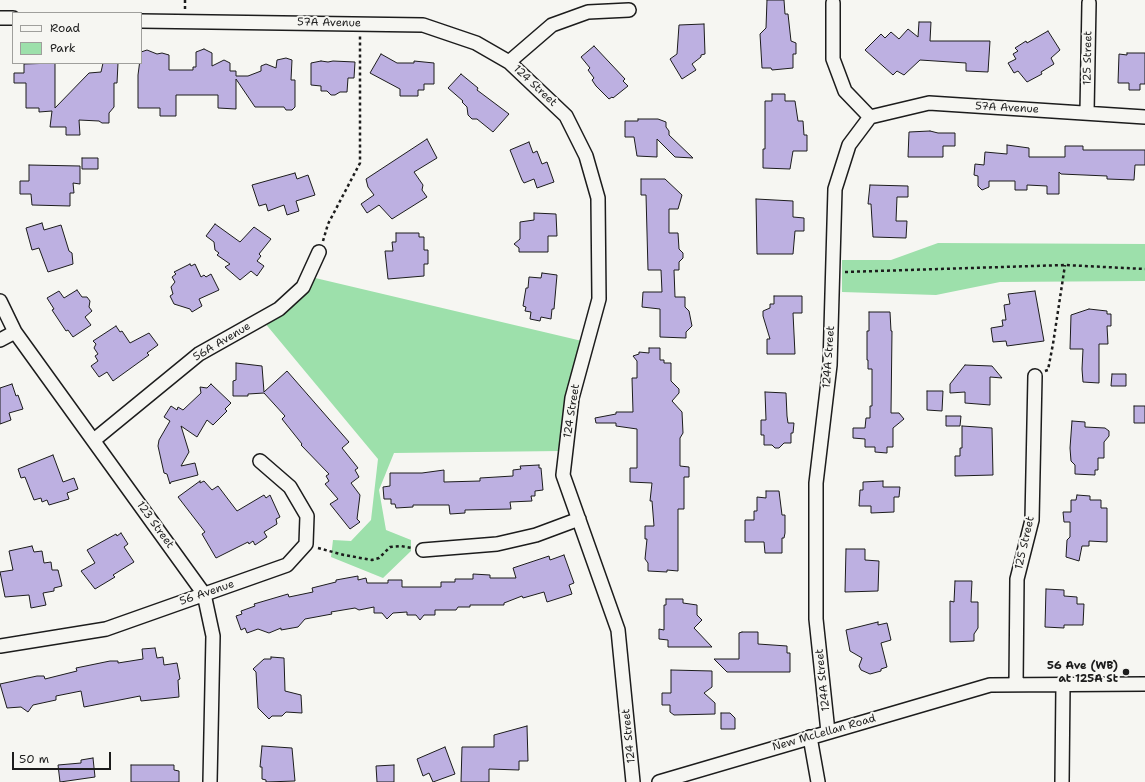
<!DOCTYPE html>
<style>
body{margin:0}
#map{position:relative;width:1145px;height:782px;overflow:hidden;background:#f6f6f2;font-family:"Shantell Sans",sans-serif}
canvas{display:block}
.legend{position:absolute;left:12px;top:12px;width:130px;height:52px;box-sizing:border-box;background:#f6f6f2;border:1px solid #9f9f9c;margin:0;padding:5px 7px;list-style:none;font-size:12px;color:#1c1c1c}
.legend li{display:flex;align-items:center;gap:8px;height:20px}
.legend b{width:20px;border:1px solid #9f9f9c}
.scale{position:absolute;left:12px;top:752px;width:99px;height:18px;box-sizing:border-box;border:2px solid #1c1c1c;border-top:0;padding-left:5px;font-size:12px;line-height:14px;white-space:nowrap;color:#1c1c1c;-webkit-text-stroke:3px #f6f6f2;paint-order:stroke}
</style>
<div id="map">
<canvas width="1145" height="782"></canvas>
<ul class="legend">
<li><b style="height:5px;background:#f6f6f2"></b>Road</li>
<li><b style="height:11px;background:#9de0ab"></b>Park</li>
</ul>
<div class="scale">50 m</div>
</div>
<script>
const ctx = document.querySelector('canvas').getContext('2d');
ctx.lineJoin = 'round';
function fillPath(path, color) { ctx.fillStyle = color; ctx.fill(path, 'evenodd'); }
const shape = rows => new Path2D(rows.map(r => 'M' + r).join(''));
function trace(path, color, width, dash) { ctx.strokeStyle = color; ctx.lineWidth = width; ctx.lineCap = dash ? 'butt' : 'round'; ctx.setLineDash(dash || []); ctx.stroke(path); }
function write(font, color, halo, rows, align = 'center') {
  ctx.font = font + ' "Shantell Sans",sans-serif'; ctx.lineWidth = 4; ctx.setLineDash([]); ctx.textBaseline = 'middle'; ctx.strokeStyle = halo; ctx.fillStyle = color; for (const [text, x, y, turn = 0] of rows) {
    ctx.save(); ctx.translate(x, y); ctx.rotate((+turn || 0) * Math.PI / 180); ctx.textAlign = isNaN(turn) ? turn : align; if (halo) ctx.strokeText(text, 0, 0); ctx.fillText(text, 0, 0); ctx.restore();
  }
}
const green = shape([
 [938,243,1145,244,1145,281,1000,282,936,295,842,292,842,260,891,260],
 [311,277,582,341,560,451,394,453,379,490,386,530,411,540,411,551,383,578,331,557,333,540,351,541,371,520,378,459,264,322]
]);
const building = shape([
 [767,0,784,0,785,14,788,14,791,41,796,43,796,54,793,54,793,68,772,70,771,68,762,68,760,34,766,28,767,0],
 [919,22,931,22,930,41,990,41,988,72,966,71,966,63,920,60,904,75,897,71,893,75,865,50,881,34,885,38,891,32,899,39,908,29,918,37,919,22],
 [704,24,705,54,701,55,701,57,692,64,696,70,682,79,670,59,677,54,679,25,704,24],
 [1048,31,1060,50,1051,58,1054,64,1041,72,1042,74,1027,82,1018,71,1014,73,1008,63,1016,59,1013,54,1018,51,1015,48,1026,41,1027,43,1048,31],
 [594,46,625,79,623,81,628,86,613,98,612,97,609,99,596,86,592,80,594,78,588,70,590,68,581,57,594,46],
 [204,49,212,53,212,66,224,60,230,63,230,71,236,71,236,76,248,76,261,71,261,66,266,64,276,68,277,60,286,58,292,60,291,80,295,80,295,107,292,110,286,110,284,107,255,107,236,79,236,109,218,108,218,95,176,95,176,116,160,116,160,108,138,108,138,75,141,52,147,50,157,54,162,53,169,55,169,70,193,70,193,67,196,67,196,52,204,49],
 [1127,53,1145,53,1145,84,1140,84,1140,90,1129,90,1129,83,1118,83,1119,54,1127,55,1127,53],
 [381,54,397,63,414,63,414,61,434,63,434,84,424,84,424,90,418,90,418,96,400,96,400,89,370,73,381,54],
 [321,61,328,62,333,61,355,62,354,78,348,78,347,92,340,92,335,95,331,95,327,91,321,91,321,86,311,85,311,63,321,61],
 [55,63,55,108,89,73,101,72,103,63,118,63,117,83,114,83,114,107,109,113,109,123,102,123,99,121,79,120,80,135,66,135,66,127,50,127,52,111,39,112,39,108,26,108,26,83,14,83,14,73,24,73,24,64,55,63],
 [461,74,478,88,477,90,509,114,493,132,477,119,472,119,468,115,467,107,462,102,463,101,448,88,461,74],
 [772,94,785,94,785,101,795,101,798,121,803,121,804,135,807,135,807,151,793,151,790,169,763,168,763,149,765,149,765,101,772,101,772,94],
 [638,119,658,119,666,122,666,127,669,131,669,135,693,158,675,157,657,139,657,157,637,156,634,137,625,137,625,121,638,121,638,119],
 [930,131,938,133,955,133,955,146,943,146,943,157,908,157,909,132,930,131],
 [427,139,437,158,414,172,423,185,422,190,427,197,392,219,379,205,367,213,361,204,374,195,368,187,366,179,427,139],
 [529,142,533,153,537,151,542,164,547,162,554,182,537,188,534,179,524,183,522,180,510,150,529,142],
 [1007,145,1029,148,1029,157,1065,157,1065,146,1083,146,1083,150,1145,150,1145,165,1135,165,1134,180,1107,179,1107,176,1061,174,1059,172,1059,194,1047,194,1047,186,1027,185,1027,190,1015,190,1015,181,989,181,989,187,982,190,978,186,978,176,974,175,975,164,984,165,985,152,1007,154,1007,145],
 [82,158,98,158,98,169,82,169,82,158],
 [29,165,80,166,80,184,73,183,74,193,70,193,70,206,32,205,31,194,20,194,20,181,29,181,29,165],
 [295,173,297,179,308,175,315,195,296,201,299,211,287,215,284,205,268,211,266,204,259,206,252,185,295,173],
 [641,179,665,179,682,195,678,209,669,209,669,233,678,233,679,249,683,253,683,258,679,262,679,270,674,270,675,297,685,297,685,307,689,311,692,326,686,332,686,338,660,337,660,309,642,307,643,292,662,292,661,270,648,270,646,195,641,195,641,179],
 [870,185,908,186,908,197,897,197,896,221,907,221,906,238,873,237,871,204,868,204,870,185],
 [756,199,793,201,793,217,804,218,804,231,795,231,793,254,757,254,756,199],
 [534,213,556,214,557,236,548,236,548,252,519,252,519,248,514,244,520,239,520,222,534,220,534,213],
 [42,223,44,230,61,225,69,251,72,253,73,264,48,272,39,248,32,250,26,228,42,223],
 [215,224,240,242,254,227,271,239,259,254,261,256,257,261,264,266,257,276,251,271,240,280,225,267,230,264,217,255,219,253,215,250,214,242,206,236,215,224],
 [396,233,419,233,419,237,424,237,424,250,428,250,428,264,424,264,424,276,388,279,385,251,393,251,392,242,396,242,396,233],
 [190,264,191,266,195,264,201,277,204,275,206,277,211,274,219,290,199,299,202,306,192,312,190,309,174,304,170,296,173,294,171,287,175,282,172,277,176,274,174,272,190,264],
 [542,273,557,275,554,309,552,309,551,319,541,317,540,321,530,319,531,312,525,311,526,307,523,306,526,288,528,288,529,277,541,278,542,273],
 [77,290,82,297,87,297,90,301,89,307,92,311,85,317,91,325,73,337,68,330,66,331,52,310,54,309,47,298,59,291,64,298,77,290],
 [1035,291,1044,341,1007,346,1006,341,993,342,991,328,1003,326,1002,320,1006,320,1004,305,1010,304,1008,294,1035,291],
 [774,296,802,296,802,313,793,313,795,354,767,354,767,339,770,339,763,316,763,311,770,308,770,304,774,304,774,296],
 [1089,309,1107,311,1107,314,1111,314,1111,326,1107,326,1108,344,1099,344,1099,383,1083,382,1082,369,1083,349,1070,349,1071,315,1089,309],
 [869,312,890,312,891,331,892,331,891,413,899,413,904,419,893,428,893,447,887,447,887,453,875,452,875,447,865,447,865,439,853,438,853,428,865,428,866,418,870,418,870,406,872,406,872,369,868,369,868,360,867,360,867,331,869,331,869,312],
 [116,326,120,332,122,331,130,343,149,333,158,345,147,353,149,355,113,381,107,372,99,377,91,366,98,361,95,356,98,354,94,348,96,344,93,341,116,326],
 [649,348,660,348,660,360,664,360,664,363,671,363,671,381,679,389,679,393,672,401,682,412,683,433,680,438,680,466,689,467,689,477,684,477,684,509,678,509,678,571,667,570,667,572,648,571,648,563,645,559,647,539,645,539,645,526,654,526,652,501,650,501,652,483,630,482,630,468,637,468,637,429,616,426,616,423,596,423,595,418,616,414,616,412,633,412,632,378,637,378,637,361,633,356,639,354,639,352,649,353,649,348],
 [236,363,262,366,264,392,287,371,349,442,342,448,358,468,355,470,359,477,351,483,360,495,357,519,360,522,350,529,330,504,338,499,325,484,329,481,326,476,329,474,301,445,302,444,282,419,285,416,264,393,248,394,248,396,233,396,233,381,236,380,236,363],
 [965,365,992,366,1002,378,990,377,990,405,965,403,965,392,950,393,950,384,965,365],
 [1112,374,1126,374,1126,386,1111,386,1112,374],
 [12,384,16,396,18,395,23,409,9,413,11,420,0,424,0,388,12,384],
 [211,384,231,403,225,409,227,411,213,425,207,420,197,437,181,426,189,452,181,466,195,463,198,475,171,482,170,484,167,474,164,473,158,446,159,440,170,421,164,417,171,406,177,410,178,407,183,410,201,393,200,387,207,388,211,384],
 [927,391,943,391,942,411,927,410,927,391],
 [765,392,786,393,787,416,788,423,794,423,793,433,791,433,791,443,784,443,779,448,775,448,772,445,764,445,764,435,761,435,761,420,766,420,765,392],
 [1134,406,1145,406,1145,423,1134,423,1134,406],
 [946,416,961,416,960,426,946,426,946,416],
 [1072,421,1085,422,1085,427,1105,428,1109,431,1109,436,1104,442,1104,458,1098,458,1098,470,1095,470,1095,475,1075,474,1075,465,1071,461,1070,448,1072,421],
 [962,426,992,428,993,475,955,476,955,456,960,456,960,448,962,448,962,426],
 [53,455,63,482,74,478,78,489,67,493,69,499,49,505,47,500,42,502,41,498,34,500,25,477,21,478,18,469,53,455],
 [539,465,539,468,541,468,543,490,535,491,535,496,531,496,532,501,510,502,511,509,465,510,465,513,450,514,449,505,413,505,413,507,396,508,395,504,391,504,391,499,384,499,383,487,390,486,390,473,422,473,444,470,444,482,480,481,480,478,513,476,513,470,521,469,520,466,539,465],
 [200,481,200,483,204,481,212,490,218,486,237,511,264,495,266,498,270,495,280,517,276,519,277,524,264,532,267,537,255,545,253,541,249,544,248,542,216,558,202,534,205,532,178,497,200,481],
 [883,481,883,487,900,487,899,497,894,497,894,512,871,513,871,506,859,506,860,490,863,490,863,482,883,481],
 [766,491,779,491,782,515,785,515,785,533,784,538,782,538,782,553,765,553,764,542,745,542,745,520,754,520,754,511,757,511,757,497,766,498,766,491],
 [1077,495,1090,496,1090,500,1101,500,1101,508,1107,508,1107,542,1089,541,1089,546,1082,546,1079,561,1066,557,1067,540,1070,537,1070,522,1064,522,1063,512,1071,512,1071,500,1076,500,1077,495],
 [121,533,128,544,124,547,134,562,113,575,115,577,95,589,81,571,95,563,87,550,116,534,117,536,121,533],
 [32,546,34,552,42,551,44,563,51,562,52,570,58,570,62,586,54,588,54,591,43,593,46,605,31,608,29,595,5,597,0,572,13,570,9,551,32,546],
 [846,549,865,549,865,560,879,561,878,591,845,592,846,549],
 [564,555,574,583,569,585,572,594,547,602,544,592,523,598,522,596,504,603,504,605,470,605,470,607,458,607,456,610,435,610,435,615,424,615,420,620,416,615,407,615,407,612,393,613,387,619,382,613,374,613,374,607,359,610,355,608,331,612,332,614,305,619,298,627,281,630,281,628,269,633,258,629,247,633,245,628,241,630,236,616,242,614,241,611,255,606,254,604,288,594,289,597,313,592,312,588,336,582,336,580,358,576,358,580,366,578,367,583,388,583,388,580,402,580,402,587,441,587,441,582,455,582,455,579,473,579,473,574,490,575,490,578,516,578,513,568,549,556,550,560,564,555],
 [955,581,972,581,971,602,978,602,978,628,974,634,974,641,950,642,950,601,954,602,955,581],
 [1046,589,1064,590,1064,596,1077,597,1077,604,1084,604,1083,625,1064,625,1064,628,1045,627,1046,589],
 [666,599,683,599,683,603,697,605,697,615,702,620,694,628,712,647,668,647,668,640,659,639,659,629,664,630,664,605,666,605,666,599],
 [878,622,878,625,887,623,891,640,881,643,887,667,881,669,881,671,870,674,861,670,859,666,862,658,850,651,846,630,878,622],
 [742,632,758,632,758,644,787,646,787,653,790,653,790,672,727,672,714,659,739,659,739,633,742,632],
 [155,648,157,658,163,657,164,665,177,663,180,679,178,680,179,697,141,701,140,696,84,707,81,691,56,696,56,700,33,705,28,712,21,707,7,708,0,684,37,676,44,676,45,679,77,671,76,668,110,661,118,661,118,663,143,659,142,649,155,648],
 [271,657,284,658,285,691,301,695,302,713,286,712,282,716,272,716,269,719,258,708,256,672,253,669,264,659,271,659,271,657],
 [671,670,712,671,712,687,704,693,715,703,715,714,674,715,670,712,670,705,662,705,662,693,671,693,671,670],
 [721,713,730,713,735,718,735,729,721,729,721,713],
 [527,726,528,761,519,761,519,770,489,769,489,782,461,782,462,747,494,747,494,735,527,726],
 [262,746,292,748,295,781,266,782,266,780,262,779,262,767,260,767,262,746],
 [445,747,455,774,433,782,429,773,423,776,417,759,445,747],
 [93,758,95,777,60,782,58,765,81,763,81,760,93,758],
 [131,765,174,765,174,770,179,771,179,782,131,782,131,765],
 [394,765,394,782,377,782,376,766,394,765]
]);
const path = shape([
 [185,0,185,10],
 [323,241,328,224,360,163,360,36],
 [845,272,1065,265,1145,269],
 [1045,371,1048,370,1053,344,1065,265],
 [318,548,344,555,372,560,379,558,390,547,401,546,412,548]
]);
const minor = shape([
 [0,18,13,18],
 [141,21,423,25,476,43,509,62,566,116,586,156,598,198,599,299,572,398,563,475,618,630,633,782],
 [509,62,552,25,588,12,629,10],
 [1087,112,1089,3],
 [870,117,929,103,1145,117],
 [0,301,15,332,204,594,213,636,210,782],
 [0,340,15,332],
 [94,440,199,354,279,309,303,287,319,252],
 [423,550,497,544,536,535,579,519],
 [0,646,106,629,287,565,306,544,307,516,290,487,260,461],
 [1016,685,1017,579,1032,520,1035,376],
 [828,732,816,619,816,483,830,365,835,189,849,145,870,117,845,91,833,59,833,3],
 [810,737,818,782],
 [659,782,990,685,1145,684],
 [1062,782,1063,685]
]);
const markers = [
 [1126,672,4,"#1c1c1c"]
];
const streetNames = [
 ["57A Avenue",329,23,1],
 ["125 Street",1088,58,-89],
 ["124 Street",535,86,43],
 ["57A Avenue",1007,108,3],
 ["56A Avenue",222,342,-31],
 ["124A Street",829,357,-86],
 ["124 Street",572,411,-81],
 ["123 Street",155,525,54],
 ["125 Street",1025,543,-77],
 ["56 Avenue",207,593,-19],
 ["124A Street",823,680,-96],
 ["New McLellan Road",824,733,-16],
 ["124 Street",629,736,-96]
];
const poiNames = [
 ["56 Ave (WB)",1118,666],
 ["at 125A St",1118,679]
];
fillPath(green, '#9de0ab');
fillPath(building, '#bdb0e1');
trace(building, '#1c1c1c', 1);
trace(minor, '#1c1c1c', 16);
trace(path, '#1c1c1c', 2.5, [3, 3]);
trace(minor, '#f6f6f2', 13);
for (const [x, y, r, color] of markers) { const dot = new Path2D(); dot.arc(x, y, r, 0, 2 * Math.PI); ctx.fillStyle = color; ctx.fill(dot); trace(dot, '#f6f6f2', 1.5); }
write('11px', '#1c1c1c', '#f6f6f2', streetNames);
write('bold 11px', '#1c1c1c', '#f6f6f2', poiNames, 'right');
</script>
